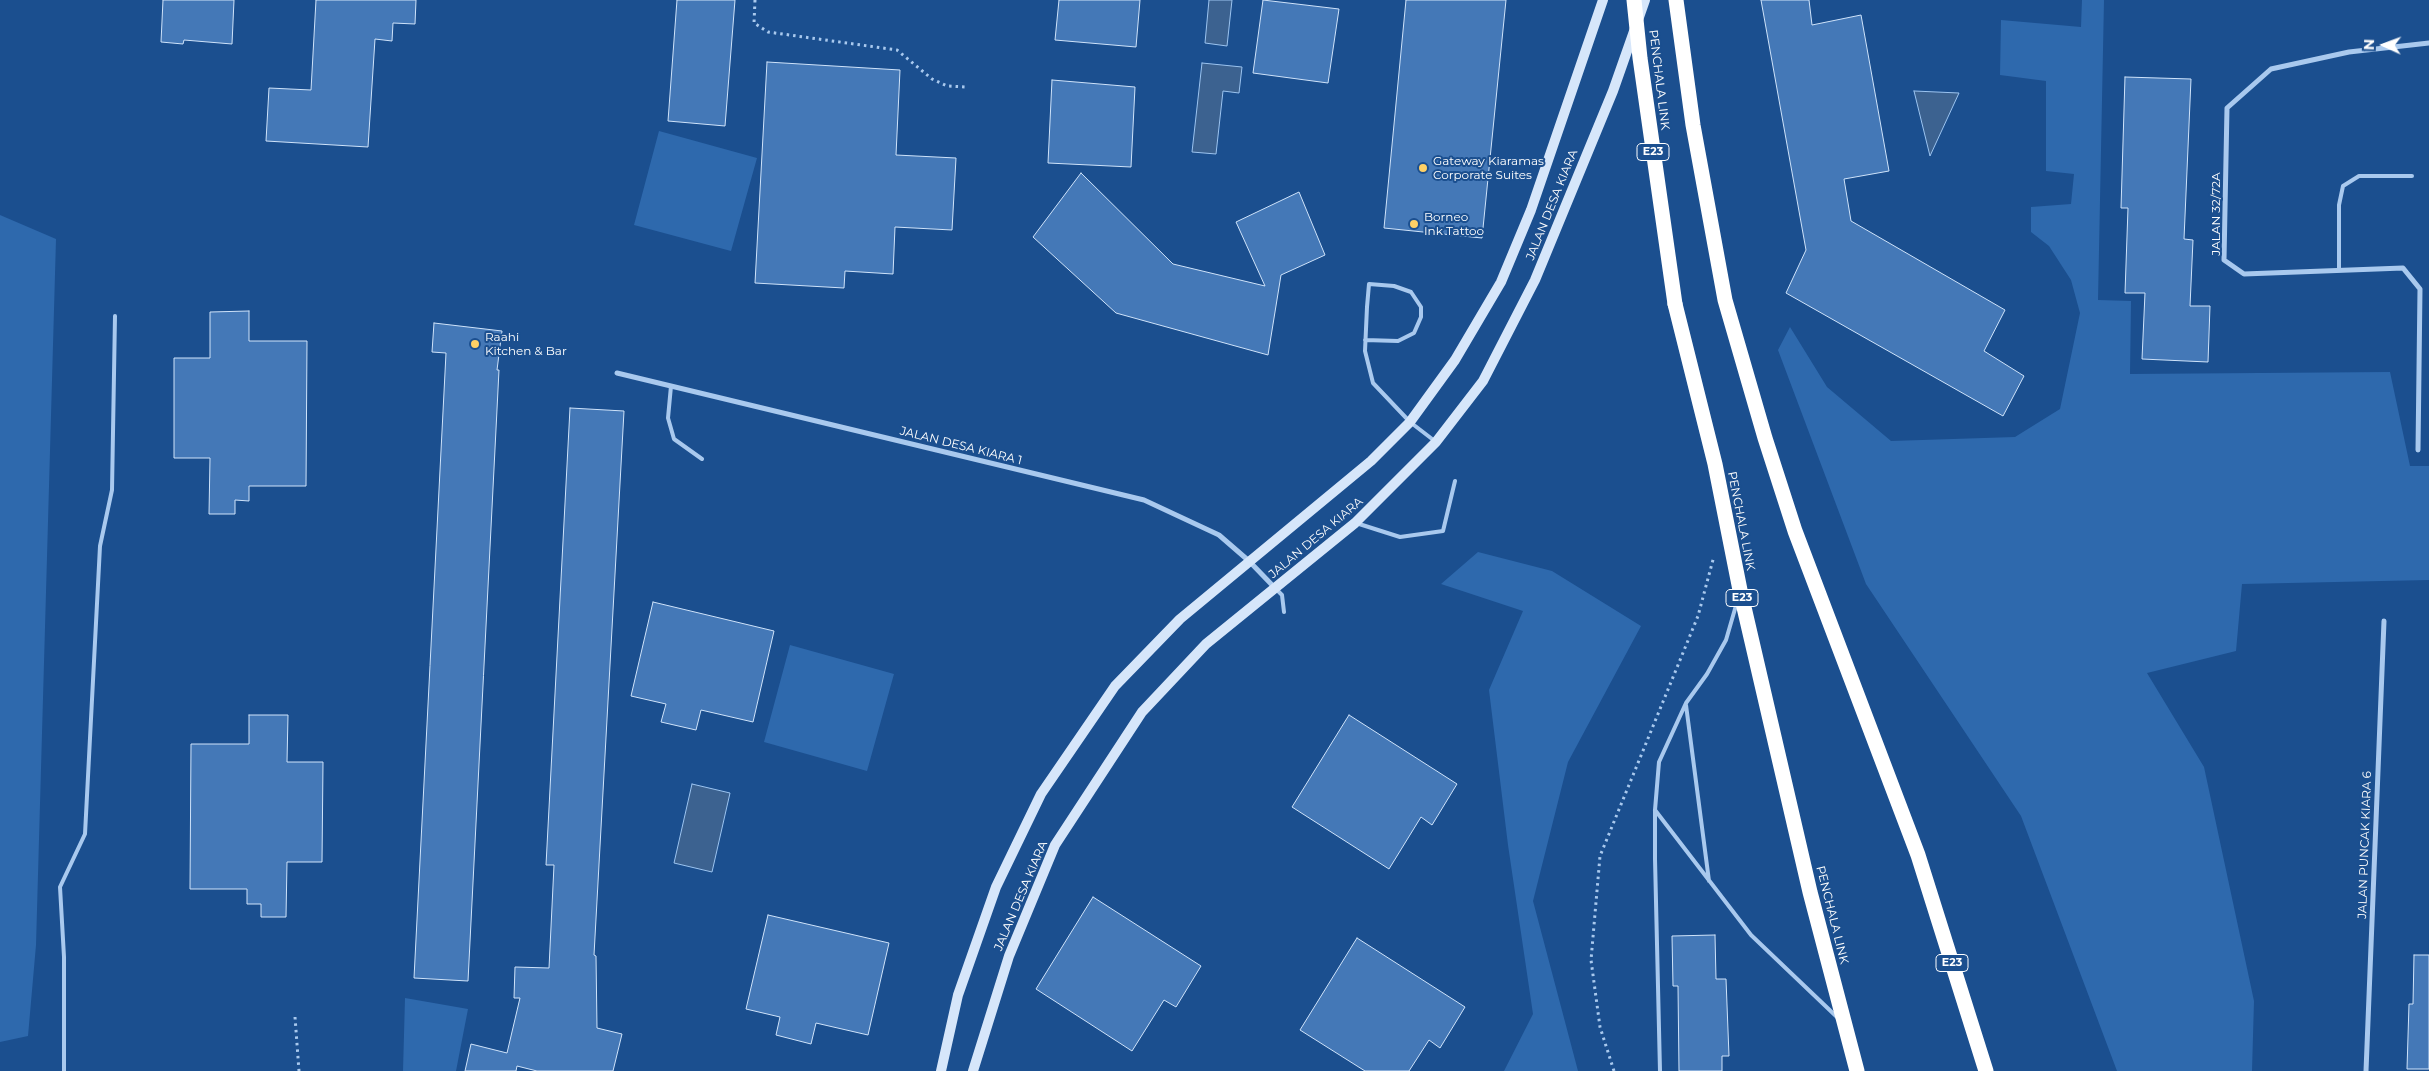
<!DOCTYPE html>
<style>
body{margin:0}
#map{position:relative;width:2429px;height:1071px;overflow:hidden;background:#1b4f8f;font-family:Montserrat,sans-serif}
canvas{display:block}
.north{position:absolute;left:2359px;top:20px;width:50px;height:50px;-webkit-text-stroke:4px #1b4f8f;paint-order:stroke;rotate:272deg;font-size:14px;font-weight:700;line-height:20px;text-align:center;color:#fff}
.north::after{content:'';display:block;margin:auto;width:18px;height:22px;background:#fff;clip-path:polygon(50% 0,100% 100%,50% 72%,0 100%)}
</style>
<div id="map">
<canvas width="2429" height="1071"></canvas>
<div class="north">N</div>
</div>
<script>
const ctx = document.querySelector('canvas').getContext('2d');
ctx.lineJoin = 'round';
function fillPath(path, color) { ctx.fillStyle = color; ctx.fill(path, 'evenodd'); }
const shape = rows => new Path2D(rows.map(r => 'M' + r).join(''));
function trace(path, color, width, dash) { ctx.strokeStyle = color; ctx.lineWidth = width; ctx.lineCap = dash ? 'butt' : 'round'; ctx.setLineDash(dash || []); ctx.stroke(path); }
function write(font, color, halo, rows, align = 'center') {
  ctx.font = font + ' Montserrat,sans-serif'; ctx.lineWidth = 4; ctx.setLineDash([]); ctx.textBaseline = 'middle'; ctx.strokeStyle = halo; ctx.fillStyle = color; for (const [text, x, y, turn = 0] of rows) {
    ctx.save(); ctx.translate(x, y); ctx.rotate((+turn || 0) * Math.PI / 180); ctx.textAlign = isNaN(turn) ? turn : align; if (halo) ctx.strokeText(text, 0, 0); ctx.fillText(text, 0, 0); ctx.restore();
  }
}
const green = shape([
 [2082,0,2104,0,2098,300,2131,301,2130,374,2390,372,2410,466,2429,466,2429,580,2242,584,2236,651,2147,673,2204,767,2254,1001,2252,1071,2117,1071,2021,816,1866,584,1778,350,1790,327,1827,387,1891,441,2015,437,2060,409,2080,313,2071,280,2049,246,2031,232,2031,207,2071,204,2074,174,2046,171,2046,81,2000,75,2001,20,2081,27],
 [659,131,757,158,731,251,634,225],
 [0,215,56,239,36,945,28,1036,0,1042],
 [1478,552,1552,571,1641,626,1568,762,1533,901,1578,1071,1504,1071,1533,1014,1508,845,1489,690,1523,611,1441,584],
 [790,645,894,674,867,771,764,742],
 [405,998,468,1009,456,1071,403,1071]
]);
const water = shape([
 [1209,0,1232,0,1227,46,1205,43,1209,0],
 [1202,63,1242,67,1239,93,1223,91,1216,154,1192,152,1202,63],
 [1914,91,1959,93,1930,156,1914,91],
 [692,784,730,793,712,872,674,863,692,784]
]);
const building = shape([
 [163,0,234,0,232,44,184,40,183,44,161,42,163,0],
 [316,0,416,0,415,24,393,23,392,41,375,39,368,147,266,141,269,88,311,90,316,0],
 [677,0,735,0,725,126,668,121,677,0],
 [1059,0,1140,0,1136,47,1055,40,1059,0],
 [1263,0,1339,9,1328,83,1253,73,1263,0],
 [1406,0,1506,0,1482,238,1384,228,1406,0],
 [1761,0,1809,0,1812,25,1861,15,1889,171,1844,179,1851,221,2005,310,1984,351,2024,376,2003,416,1786,293,1806,250,1761,0],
 [767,62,900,70,896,155,956,158,952,230,895,227,893,274,845,271,844,288,755,283,767,62],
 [2125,77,2191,79,2184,239,2193,240,2190,306,2210,306,2208,362,2142,359,2145,293,2125,293,2128,208,2121,208,2125,77],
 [1052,80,1135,87,1131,167,1048,163,1052,80],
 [1081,173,1173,264,1265,286,1236,222,1299,192,1325,255,1281,275,1268,355,1116,313,1033,237,1081,173],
 [249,311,249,341,307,341,306,486,249,486,249,501,235,500,235,514,209,514,210,458,174,458,174,358,210,358,210,312,249,311],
 [434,323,502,331,497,370,499,370,468,981,414,978,446,353,432,352,434,323],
 [570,408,624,411,594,955,596,956,597,1028,622,1034,613,1071,537,1071,517,1066,516,1071,465,1071,471,1044,507,1053,520,998,514,998,515,967,549,968,554,865,546,865,570,408],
 [653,602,774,631,753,722,701,710,696,730,661,722,666,704,631,696,653,602],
 [249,715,288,715,287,762,323,762,322,862,287,862,286,917,261,917,261,904,247,904,247,889,190,889,191,744,249,744,249,715],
 [1349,715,1457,784,1432,825,1421,817,1389,869,1292,807,1349,715],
 [1093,897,1201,966,1176,1007,1164,1000,1132,1051,1036,989,1093,897],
 [768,915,889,943,868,1035,816,1023,811,1044,776,1035,780,1017,746,1009,768,915],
 [1715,935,1716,979,1726,979,1729,1056,1722,1056,1722,1071,1679,1071,1678,986,1673,986,1672,936,1715,935],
 [1357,938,1465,1007,1440,1048,1429,1040,1409,1071,1365,1071,1300,1030,1357,938],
 [2414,955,2429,955,2429,1069,2407,1069,2409,1004,2413,1004,2414,955]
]);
const path = shape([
 [755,0,754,23,768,32,897,50,932,79,947,86,966,87],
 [295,1017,299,1071],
 [1614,1071,1600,1027,1591,960,1600,856,1698,616,1714,556]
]);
const lane = shape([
 [2339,269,2339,205,2343,186,2359,176,2412,176],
 [1365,340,1398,341,1414,333,1421,317,1421,307,1411,292,1394,286,1369,284,1367,307,1365,351,1373,383,1410,422,1436,442],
 [671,386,668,418,674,439,702,459],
 [1356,523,1400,537,1443,531,1455,481],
 [1276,589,1282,595,1284,612],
 [1686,705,1709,881],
 [1655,810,1751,935,1838,1018],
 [64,1071,64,957,60,887,85,834,100,546,112,490,115,316],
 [1660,1071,1655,859,1655,810,1659,762,1686,703,1707,674,1726,640,1737,602]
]);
const street = shape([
 [617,373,1144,500,1219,535,1249,561,1275,588],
 [2418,450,2420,289,2403,268,2244,274,2224,260,2227,108,2271,69,2349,52,2429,43],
 [2366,1071,2384,621]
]);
const secondary = shape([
 [941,1071,958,995,996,887,1041,794,1115,686,1180,619,1371,461,1410,422,1455,360,1501,282,1531,210,1603,0],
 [973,1071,1009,956,1055,845,1142,712,1206,644,1355,523,1436,442,1483,381,1535,280,1613,91,1645,0]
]);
const highway = shape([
 [1676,0,1693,125,1725,300,1765,438,1795,531,1918,855,1986,1071],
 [1675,304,1715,464,1740,590,1810,892,1857,1071]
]);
const highwayBridge = shape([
 [1634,0,1640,58,1675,304]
]);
const markers = [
 [1423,168,5,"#ffd166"],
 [1414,224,5,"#ffd166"],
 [475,344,5,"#ffd166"]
];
const shields = [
 [1653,152,32],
 [1742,598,32],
 [1952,963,32]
];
const shieldNames = [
 ["E23",1653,152],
 ["E23",1742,598],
 ["E23",1952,963]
];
const streetNames = [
 ["PENCHALA LINK",1659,80,83],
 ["JALAN DESA KIARA",1552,205,-68],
 ["JALAN 32/72A",2216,214,-90],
 ["JALAN DESA KIARA 1",961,446,14],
 ["PENCHALA LINK",1741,521,79],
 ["JALAN DESA KIARA",1316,538,-40],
 ["JALAN PUNCAK KIARA 6",2365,845,-88],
 ["JALAN DESA KIARA",1021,896,-67],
 ["PENCHALA LINK",1832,915,76]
];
const poiNames = [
 ["Gateway Kiaramas",1433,161],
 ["Corporate Suites",1433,175],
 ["Borneo",1424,217],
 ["Ink Tattoo",1424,231],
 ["Raahi",485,337],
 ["Kitchen & Bar",485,351]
];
fillPath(green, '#2e69ad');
fillPath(water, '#3c6290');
trace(water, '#9cc4f0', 1);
fillPath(building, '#4478b7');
trace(building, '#cfe3fa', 1);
trace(path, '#a9c9ee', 3, [2.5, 4]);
trace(lane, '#a9c9ee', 4);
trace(street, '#a9c9ee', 5);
trace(secondary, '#d6e6fa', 10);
trace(highway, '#fff', 15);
trace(highwayBridge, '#fff', 15);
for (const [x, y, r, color] of markers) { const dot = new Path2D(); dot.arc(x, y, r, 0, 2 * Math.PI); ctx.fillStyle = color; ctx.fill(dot); trace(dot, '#1b4f8f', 2); }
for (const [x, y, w] of shields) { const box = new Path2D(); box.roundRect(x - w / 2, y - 8.5, w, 17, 4); ctx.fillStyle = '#1b4f8f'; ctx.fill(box); trace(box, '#fff', 1); }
write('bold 11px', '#fff', null, shieldNames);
write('12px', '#fff', '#1b4f8f', streetNames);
write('12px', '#fff', '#1b4f8f', poiNames, 'left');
</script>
